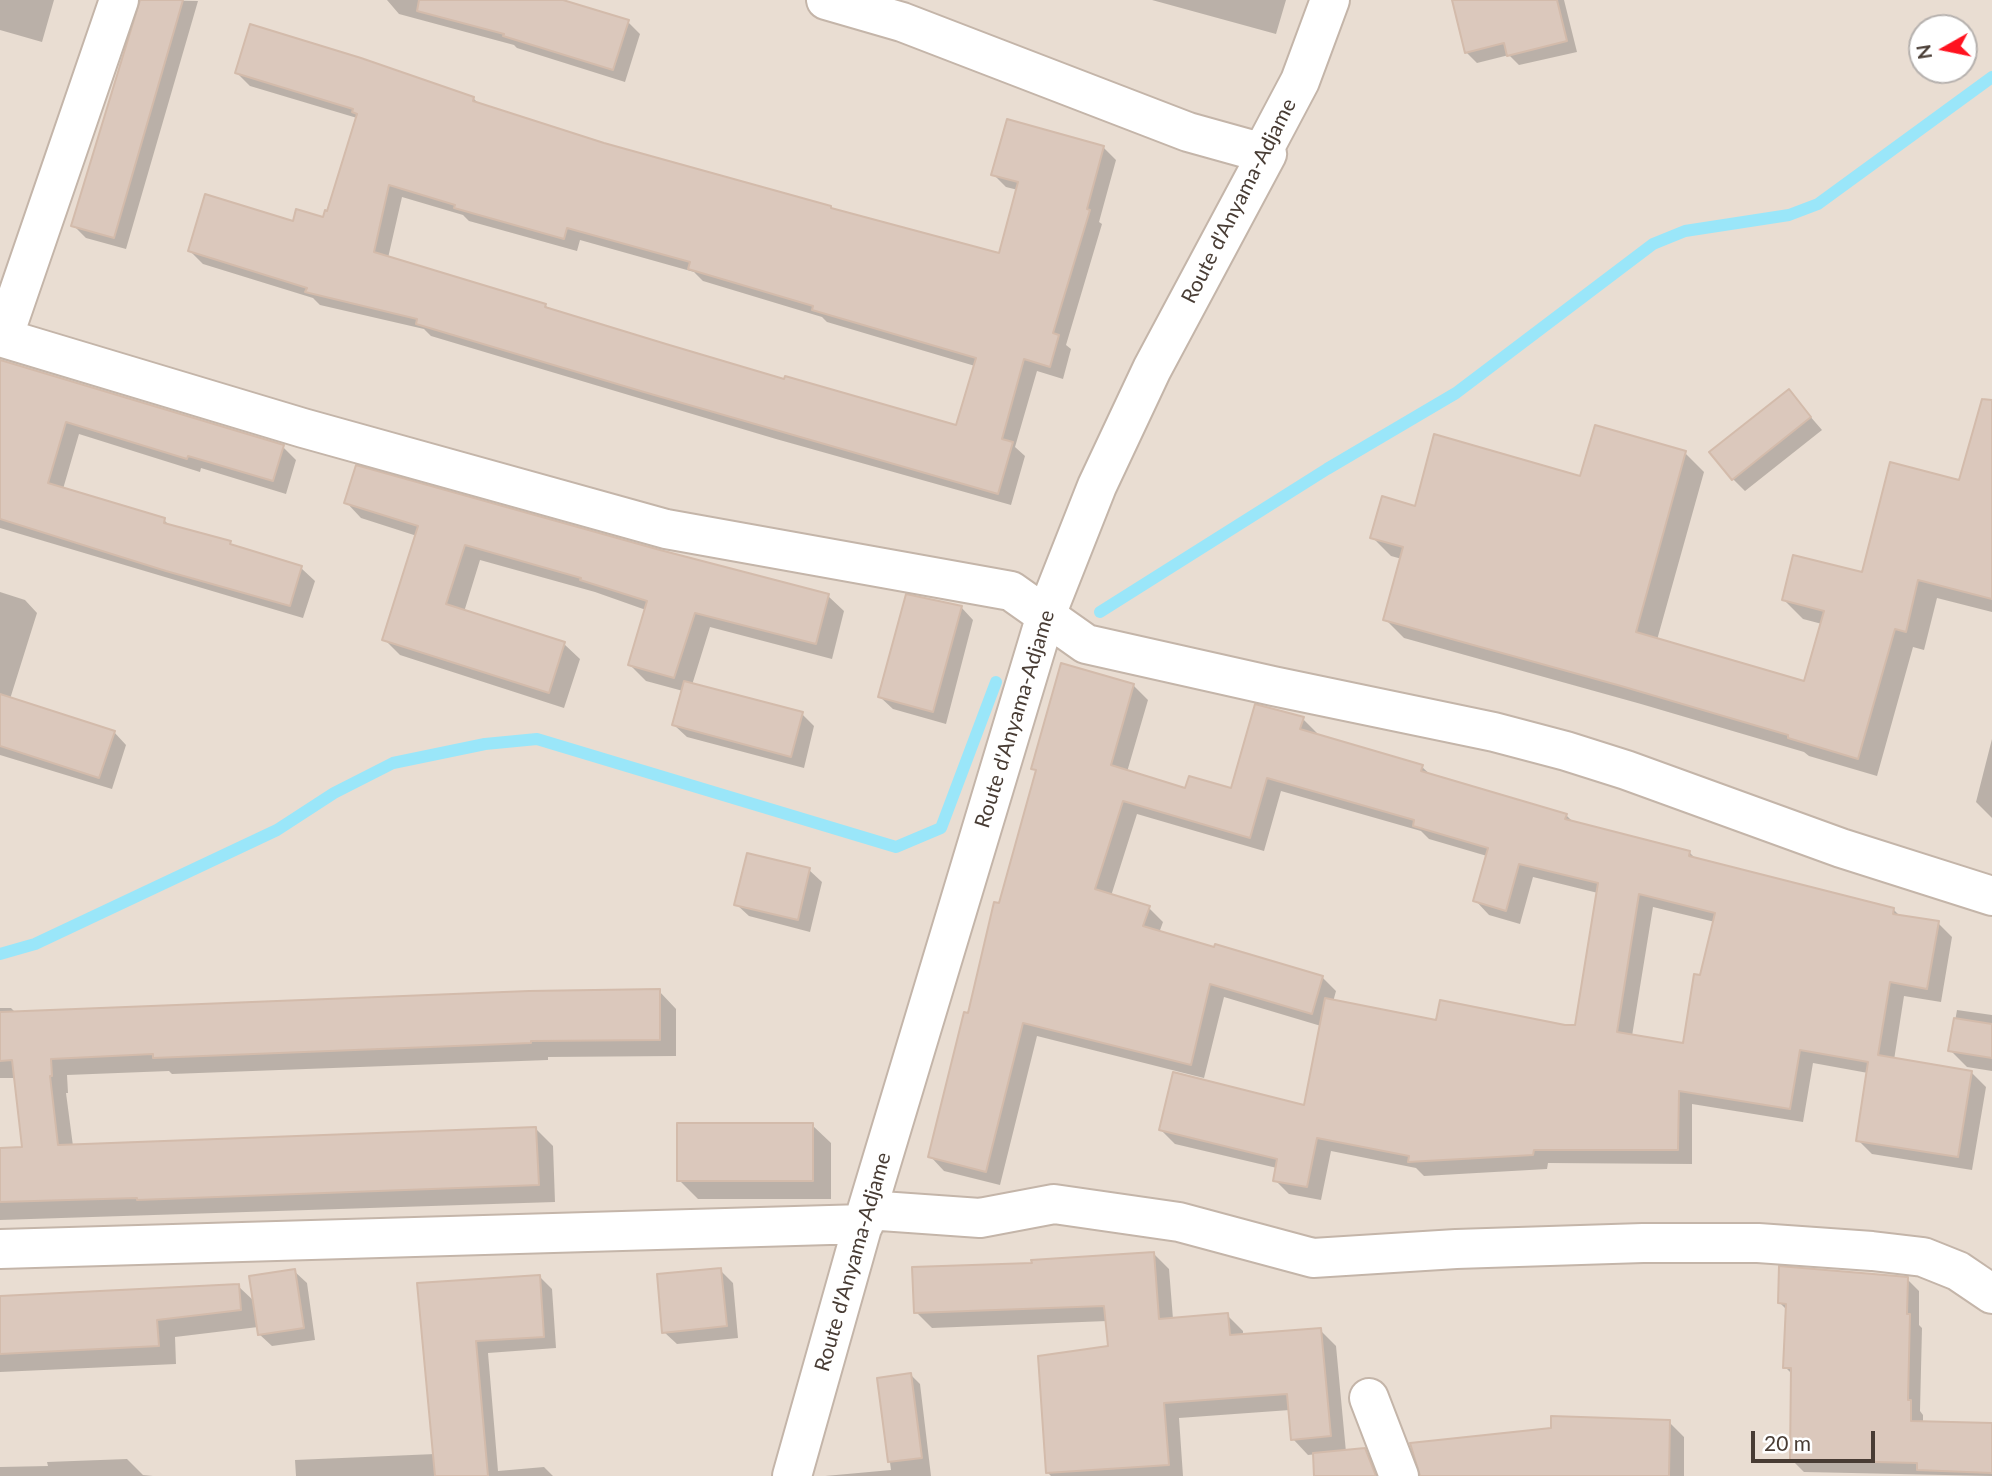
<!DOCTYPE html>
<style>
body{margin:0}
#map{position:relative;width:1992px;height:1476px;overflow:hidden;background:#f5ede5;font-family:Lato,sans-serif}
canvas{display:block}
.north{position:absolute;left:1908px;top:14px;width:70px;height:70px;box-sizing:border-box;background:#fff;border:2px solid #b6b1ae;border-radius:50%;rotate:261deg;font-size:19px;font-weight:700;line-height:28px;text-align:center;color:#483c34}
.north::after{content:'';display:block;margin:auto;width:24px;height:32px;background:#ff121f;clip-path:polygon(50% 0,100% 100%,50% 72%,0 100%)}
.scale{position:absolute;left:1751px;top:1431px;width:124px;height:32px;box-sizing:border-box;border:4px solid #483c34;border-top:0;padding-left:9px;font-size:21px;line-height:24px;white-space:nowrap;color:#483c34;-webkit-text-stroke:5px #fff;paint-order:stroke}
</style>
<div id="map">
<canvas width="1992" height="1476"></canvas>
<div class="north">N</div>
<div class="scale">20 m</div>
</div>
<script>
const ctx = document.querySelector('canvas').getContext('2d');
ctx.lineJoin = 'round';
function fillPath(path, color) { ctx.fillStyle = color; ctx.fill(path, 'evenodd'); }
const shape = rows => new Path2D(rows.map(r => 'M' + r).join(''));
function trace(path, color, width, dash) { ctx.strokeStyle = color; ctx.lineWidth = width; ctx.lineCap = dash ? 'butt' : 'round'; ctx.setLineDash(dash || []); ctx.stroke(path); }
function write(font, color, halo, rows, align = 'center') {
  ctx.font = font + ' Lato,sans-serif'; ctx.lineWidth = 5; ctx.setLineDash([]); ctx.textBaseline = 'middle'; ctx.strokeStyle = halo; ctx.fillStyle = color; for (const [text, x, y, turn = 0] of rows) {
    ctx.save(); ctx.translate(x, y); ctx.rotate((+turn || 0) * Math.PI / 180); ctx.textAlign = isNaN(turn) ? turn : align; if (halo) ctx.strokeText(text, 0, 0); ctx.fillText(text, 0, 0); ctx.restore();
  }
}
const residential = shape([
 [0,0,1992,0,1992,1476,0,1476],
 [1922,28,1964,28,1964,70,1922,70]
]);
const shadow = shape([
 [0,0,54,0,42,42,0,30],
 [141,0,198,1,126,249,86,238,73,225],
 [387,0,557,0,628,22,640,34,625,82,517,48,514,45,399,14],
 [1152,0,1286,0,1276,34],
 [1454,0,1564,0,1577,52,1519,65,1509,55,1477,63,1466,52],
 [237,73,473,98,481,106,604,144,1000,255,1018,190,1006,187,993,174,1103,147,1116,160,1099,222,1102,224,1066,345,1071,349,1063,379,1037,371,1015,447,1025,456,1011,505,776,439,431,336,424,329,320,305,313,298,203,264,190,251,294,223,325,219,357,118,250,86],
 [402,197,463,215,469,221,577,251,580,240,694,272,703,281,822,317,827,322,975,366,957,428,665,346,550,310,545,305,388,258],
 [0,362,283,447,296,460,286,494,201,468,200,472,79,434,63,489,164,520,171,527,230,543,234,547,301,568,315,581,303,618,0,528],
 [1789,392,1822,430,1745,491,1733,479],
 [1992,415,1992,612,1937,598,1924,650,1913,647,1877,776,1809,756,1804,752,1641,704,1404,638,1385,619,1402,559,1391,556,1372,537,1416,508,1582,478,1685,453,1704,472,1657,640,1805,683,1822,624,1803,619,1784,600,1864,574,1961,482],
 [346,502,828,596,844,611,832,659,710,627,692,685,802,714,814,726,804,768,687,737,674,725,683,691,646,681,630,665,646,610,595,592,480,560,464,612,564,644,580,659,564,708,400,655,384,639,417,536,361,518],
 [0,592,25,600,37,613,10,699,114,732,126,745,112,789,0,755],
 [961,607,973,620,946,724,893,709,880,697],
 [1062,665,1134,686,1148,700,1127,772,1187,790,1233,790,1303,719,1317,733,1316,736,1422,767,1432,776,1566,815,1574,823,1689,852,1697,860,1894,910,1901,917,1938,923,1952,937,1941,1002,1904,996,1894,1060,1971,1072,1986,1087,1972,1170,1872,1154,1858,1140,1868,1073,1813,1063,1803,1122,1692,1104,1692,1164,1548,1163,1547,1169,1424,1176,1416,1168,1331,1151,1321,1200,1289,1194,1275,1180,1277,1168,1175,1144,1161,1130,1305,1107,1321,1026,1224,997,1204,1078,1037,1036,1000,1185,944,1171,930,1156,1037,772,1033,768],
 [1281,791,1421,831,1429,839,1487,856,1475,900,1489,915,1520,924,1533,877,1598,893,1577,1027,1437,1022,1333,1002,1336,991,1322,977,1159,933,1163,922,1149,908,1111,896,1137,814,1264,851],
 [1653,907,1715,922,1684,1045,1632,1036],
 [1992,739,1992,818,1976,802],
 [809,870,822,882,810,932,749,916,736,904],
 [659,991,676,1009,676,1056,548,1057,548,1060,172,1074,169,1071,67,1075,68,1093,66,1093,73,1146,536,1129,553,1146,555,1202,0,1220,0,1150,24,1149,15,1078,0,1078,0,1008,11,1008,16,1013],
 [1957,1010,1992,1015,1992,1071,1967,1067,1950,1050],
 [812,1125,831,1143,831,1199,698,1199,679,1180],
 [1154,1254,1169,1269,1173,1319,1227,1315,1243,1331,1243,1336,1320,1330,1336,1346,1346,1452,1364,1450,1379,1465,1384,1476,1339,1476,1337,1452,1308,1455,1293,1439,1290,1410,1179,1418,1183,1476,1051,1476,1047,1472,1110,1348,1107,1321,932,1328,916,1312,1033,1265],
 [720,1270,733,1283,738,1338,677,1344,664,1332],
 [294,1271,307,1283,315,1340,272,1346,259,1334,258,1327,175,1337,176,1364,0,1372,0,1298,238,1286,255,1302],
 [540,1277,552,1289,556,1348,488,1353,498,1471,544,1467,553,1476,296,1476,295,1460,435,1454,419,1285],
 [1907,1279,1919,1291,1919,1325,1922,1328,1920,1411,1923,1415,1923,1423,1992,1425,1992,1476,1804,1472,1791,1459,1793,1375,1785,1367,1787,1310,1780,1303],
 [911,1375,920,1384,931,1476,825,1476,891,1470,879,1379],
 [1669,1422,1684,1437,1684,1476,1422,1476],
 [127,1459,143,1475,153,1476,0,1476,0,1467,48,1466,47,1462]
]);
const stream = shape([
 [1100,612,1327,469,1456,393,1653,244,1685,231,1789,215,1818,204,1992,77],
 [0,954,35,944,277,830,334,793,393,763,485,744,537,739,896,847,941,828,996,682]
]);
const building = shape([
 [140,0,183,0,114,238,71,226,140,0],
 [419,0,563,0,629,20,613,70,503,36,504,34,417,11,419,0],
 [1452,0,1557,0,1567,41,1507,56,1504,43,1465,53,1452,0],
 [250,24,361,58,474,97,473,101,604,143,831,206,831,208,999,253,1018,182,991,175,1007,119,1104,146,1087,209,1090,210,1053,333,1059,335,1050,367,1024,359,1002,439,1013,442,998,494,644,392,416,324,417,319,305,292,307,288,188,251,205,194,293,221,296,209,323,217,325,210,327,211,357,114,352,112,353,109,235,73,250,24],
 [389,185,455,205,454,208,564,239,567,228,690,262,688,269,813,306,812,310,976,358,956,425,785,376,784,379,666,344,545,307,546,304,374,252,389,185],
 [0,360,284,445,273,481,188,456,187,459,66,422,48,483,165,518,164,523,231,541,230,544,302,566,290,606,166,571,0,519,0,360],
 [1789,389,1811,417,1732,480,1709,452,1789,389],
 [1982,399,1992,400,1992,599,1918,580,1906,632,1895,629,1858,759,1788,738,1788,735,1621,686,1383,620,1403,547,1370,538,1382,496,1415,506,1434,434,1580,476,1595,425,1686,451,1636,632,1804,681,1824,611,1782,600,1793,555,1862,572,1890,462,1959,480,1982,399],
 [356,465,660,550,829,594,816,644,695,613,674,678,628,665,647,601,580,580,581,578,465,545,446,604,565,642,549,693,382,640,418,526,344,503,356,465],
 [906,594,962,606,933,712,878,697,906,594],
 [1061,663,1134,684,1111,765,1185,788,1189,776,1231,788,1255,704,1304,717,1300,729,1423,765,1421,771,1567,814,1565,819,1690,851,1689,856,1894,908,1893,914,1939,921,1927,989,1890,982,1878,1055,1972,1071,1958,1157,1856,1141,1868,1062,1800,1050,1790,1109,1679,1091,1678,1150,1534,1150,1533,1155,1408,1162,1409,1156,1317,1138,1307,1187,1273,1181,1277,1159,1159,1130,1173,1072,1304,1105,1325,998,1436,1020,1440,1000,1565,1025,1575,1025,1598,883,1519,864,1506,911,1473,901,1488,848,1413,826,1414,820,1267,778,1250,838,1123,801,1095,889,1150,906,1143,926,1214,947,1215,944,1323,976,1312,1014,1210,984,1191,1065,1023,1023,986,1172,928,1157,964,1012,968,1013,994,902,999,903,1036,770,1031,769,1061,663],
 [1639,894,1715,913,1700,975,1694,974,1683,1043,1617,1032,1639,894],
 [684,681,803,712,791,757,672,725,684,681],
 [0,694,115,731,99,778,0,746,0,694],
 [747,853,810,868,798,920,734,905,747,853],
 [660,989,660,1040,531,1041,531,1043,153,1058,153,1054,51,1059,52,1076,50,1076,58,1145,536,1127,539,1185,137,1200,137,1198,0,1202,0,1148,22,1147,12,1060,0,1061,0,1012,529,991,660,989],
 [1954,1018,1992,1024,1992,1058,1948,1051,1954,1018],
 [677,1123,813,1123,813,1181,677,1181,677,1123],
 [1154,1252,1159,1319,1228,1313,1230,1335,1321,1328,1331,1436,1291,1440,1287,1394,1164,1403,1169,1465,1046,1473,1038,1356,1108,1346,1104,1306,914,1313,912,1267,1032,1263,1031,1260,1154,1252],
 [1779,1266,1908,1277,1907,1314,1910,1314,1908,1400,1911,1400,1911,1421,1992,1423,1992,1473,1917,1470,1917,1463,1790,1460,1791,1368,1783,1368,1786,1304,1778,1303,1779,1266],
 [721,1268,727,1326,662,1333,657,1274,721,1268],
 [295,1269,304,1328,258,1335,249,1276,295,1269],
 [540,1275,544,1337,476,1341,488,1476,435,1476,417,1283,540,1275],
 [239,1284,241,1310,157,1320,159,1346,0,1354,0,1296,239,1284],
 [911,1373,922,1458,888,1462,877,1378,911,1373],
 [1551,1416,1670,1420,1669,1476,1420,1476,1410,1443,1551,1428,1551,1416],
 [1365,1448,1376,1476,1314,1476,1313,1453,1365,1448]
]);
const minor = shape([
 [826,0,902,22,1188,132,1267,154],
 [0,337,303,428,666,529,1011,591,1086,644,1273,686,1494,732,1566,751,1626,770,1841,848,1992,896],
 [3,338,119,0],
 [867,1210,980,1218,1054,1204,1179,1222,1313,1258,1456,1249,1643,1243,1758,1243,1872,1251,1923,1257,1958,1271,1992,1294],
 [0,1249,864,1224],
 [1369,1398,1399,1476],
 [792,1476,867,1210,1046,615,1097,486,1152,369,1267,154,1264,149,1300,81,1330,0]
]);
const streetNames = [
 ["Route d'Anyama-Adjame",1239,201,-63],
 ["Route d'Anyama-Adjame",1015,719,-73],
 ["Route d'Anyama-Adjame",853,1262,-74]
];
fillPath(residential, '#e9ddd2');
fillPath(shadow, '#0003');
trace(stream, '#9ae6f9', 12);
fillPath(building, '#dbc8bc');
trace(building, '#d3bbab', 2);
trace(minor, '#c4b5a9', 42);
trace(minor, '#fff', 38);
write('21px', '#483c34', '#fff', streetNames);
</script>
